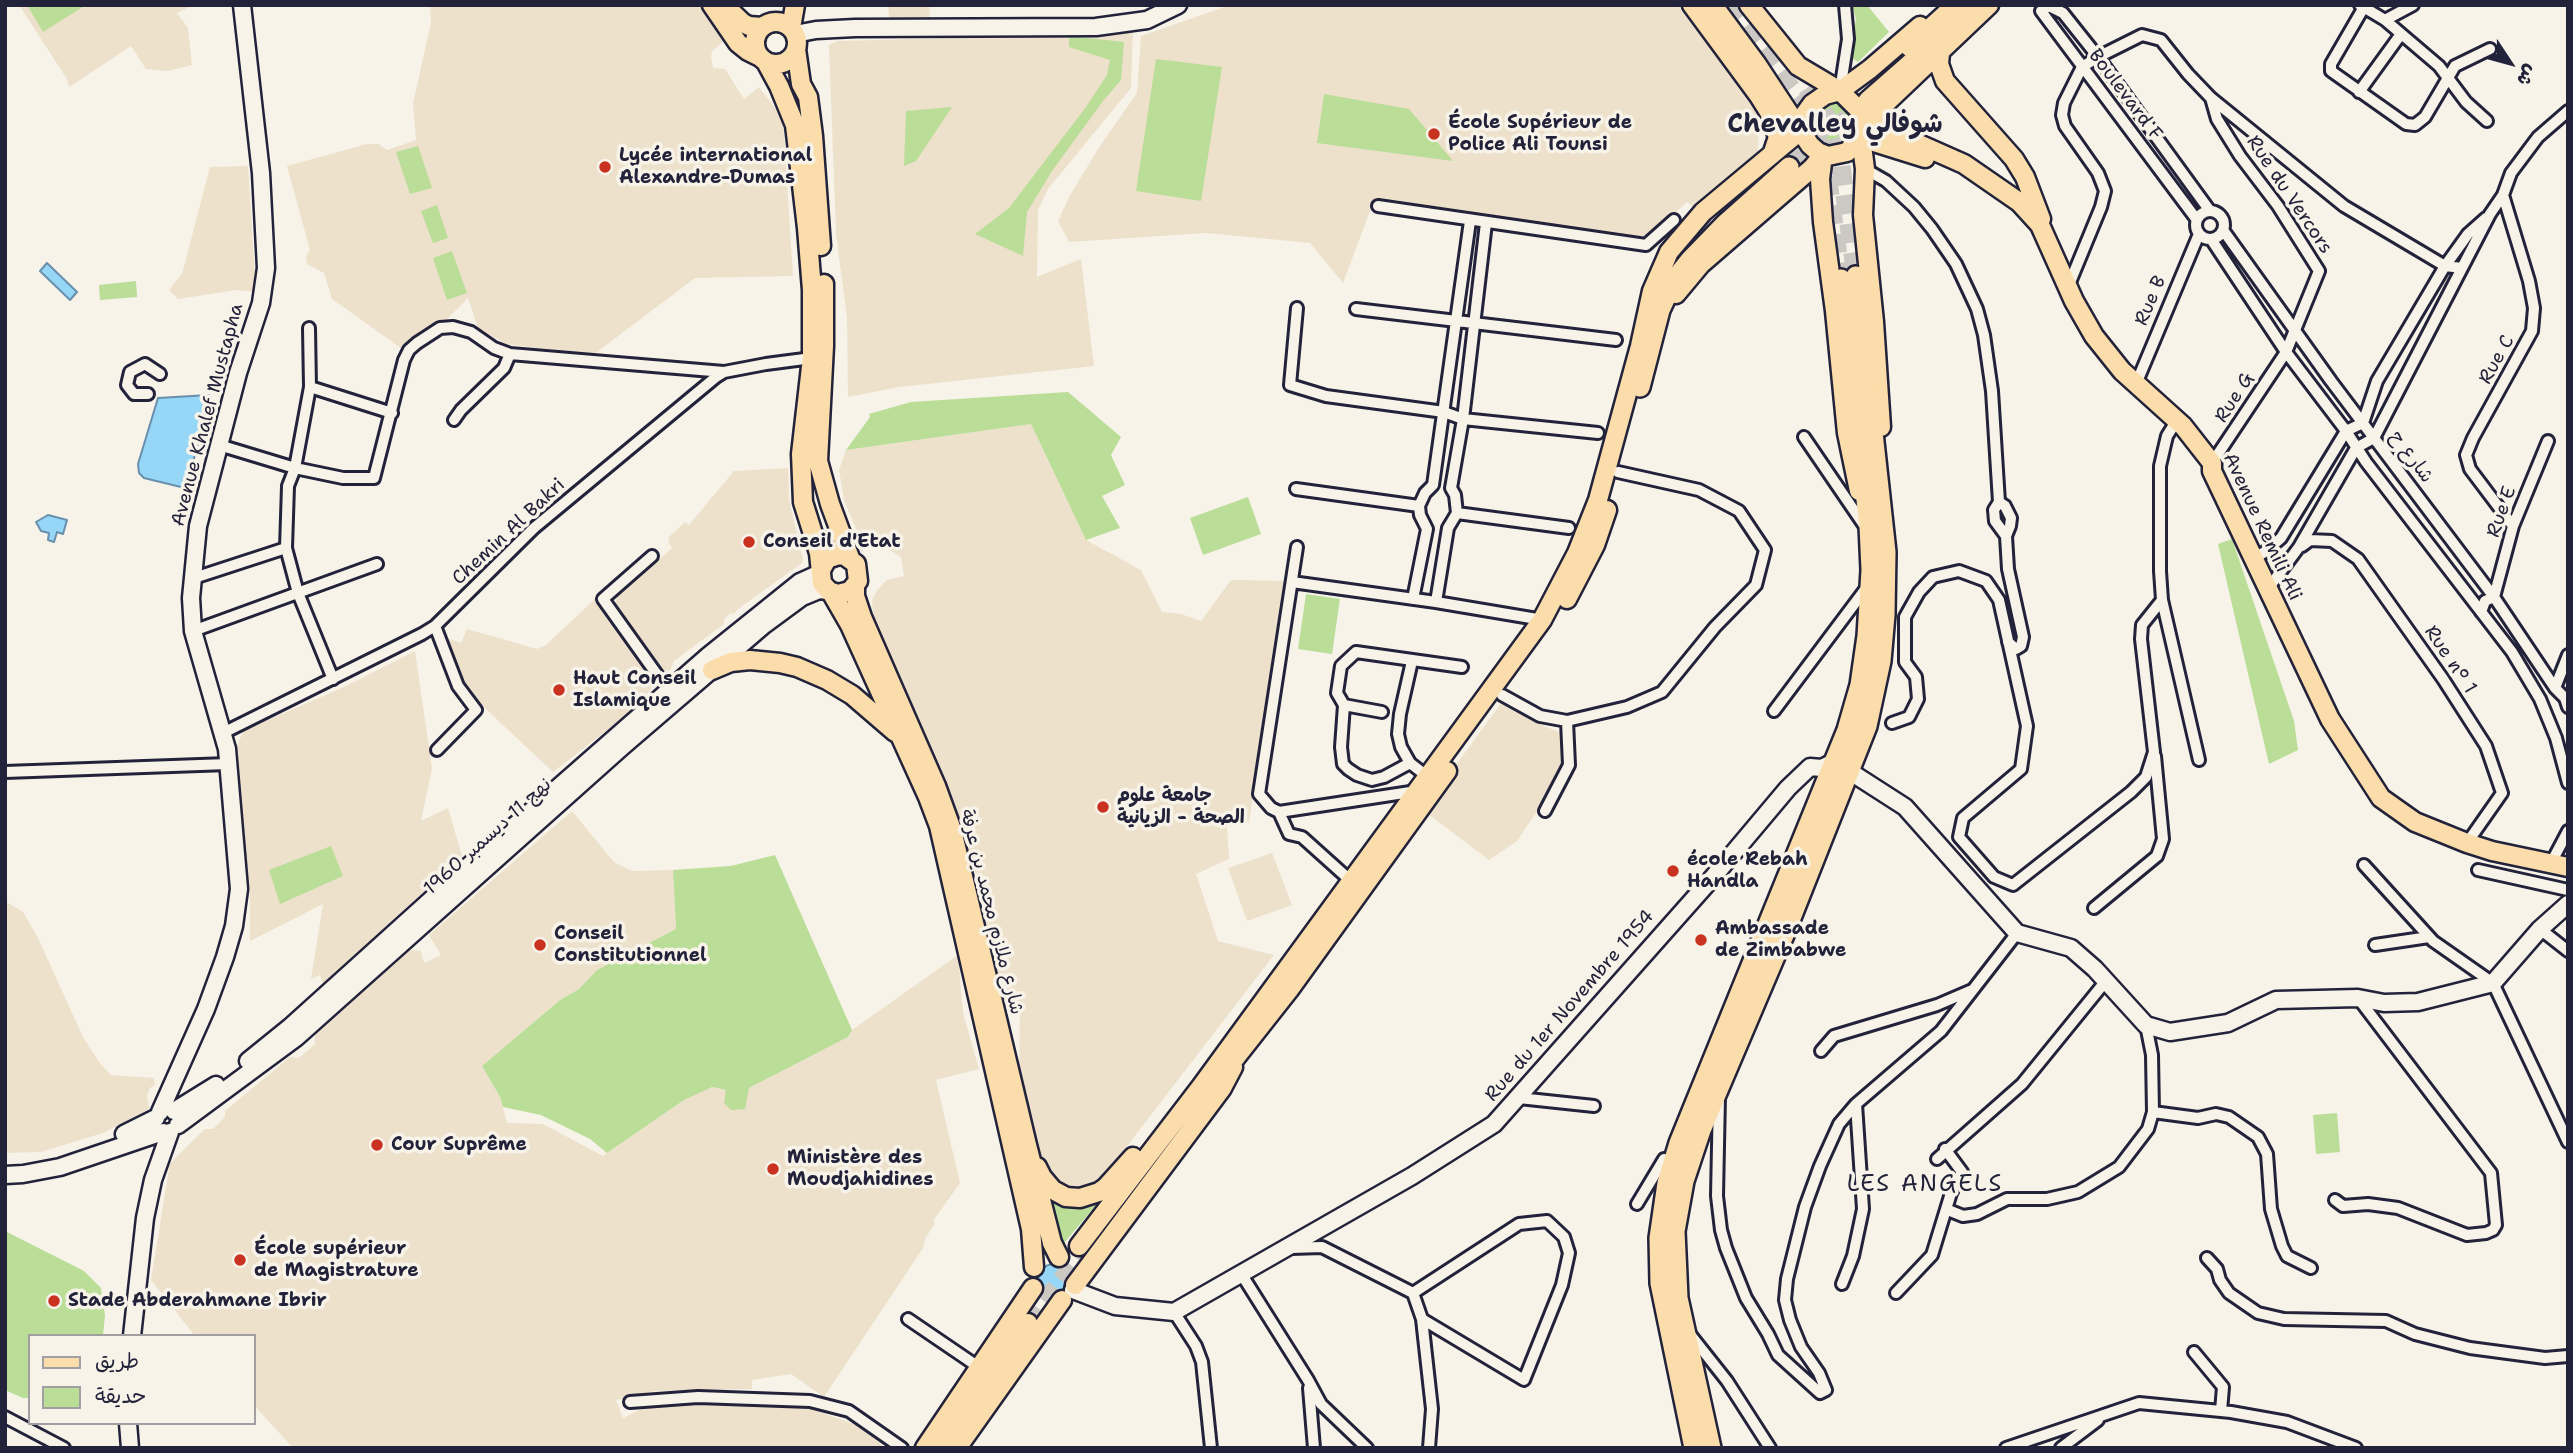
<!DOCTYPE html>
<meta charset="utf-8">
<style>
body{margin:0}
#map{position:relative;width:2573px;height:1453px;overflow:hidden;background:#f7f3e8;font-family:"Shantell Sans","Playpen Sans Arabic",sans-serif}
canvas{display:block}
.frame{position:absolute;inset:0;border:7px solid #22223b;pointer-events:none}
.legend{position:absolute;left:28px;top:1334px;width:228px;height:91px;box-sizing:border-box;background:#f7f3e8;border:2px solid #a29fa3;margin:0;padding:9px 12px;list-style:none;font-size:21px;color:#22223b}
.legend li{display:flex;align-items:center;gap:14px;height:35px}
.legend b{width:35px;border:2px solid #a29fa3}
.north{position:absolute;left:2475px;top:28px;width:70px;height:70px;-webkit-text-stroke:5px #f7f3e8;paint-order:stroke;rotate:126deg;font-size:19px;font-weight:700;line-height:28px;text-align:center;color:#22223b}
.north::after{content:'';display:block;margin:auto;width:24px;height:32px;background:#22223b;clip-path:polygon(50% 0,100% 100%,50% 72%,0 100%)}
</style>
<div id="map">
<canvas width="2573" height="1453"></canvas>
<div class="frame"></div>
<ul class="legend">
<li><b style="height:9px;background:#fbddab"></b>طريق</li>
<li><b style="height:19px;background:#badd97"></b>حديقة</li>
</ul>
<div class="north">ش</div>
</div>
<script>
const ctx = document.querySelector('canvas').getContext('2d');
ctx.lineJoin = 'round';
function fillPath(path, color) { ctx.fillStyle = color; ctx.fill(path, 'evenodd'); }
const shape = rows => new Path2D(rows.map(r => 'M' + r).join(''));
function trace(path, color, width, dash) { ctx.strokeStyle = color; ctx.lineWidth = width; ctx.lineCap = dash ? 'butt' : 'round'; ctx.setLineDash(dash || []); ctx.stroke(path); }
function write(font, color, halo, rows, align = 'center') {
  ctx.font = font + ' "Shantell Sans","Playpen Sans Arabic",sans-serif'; ctx.lineWidth = 7; ctx.setLineDash([]); ctx.textBaseline = 'middle'; ctx.strokeStyle = halo; ctx.fillStyle = color; for (const [text, x, y, turn = 0] of rows) {
    ctx.save(); ctx.translate(x, y); ctx.rotate((+turn || 0) * Math.PI / 180); ctx.textAlign = isNaN(turn) ? turn : align; if (halo) ctx.strokeText(text, 0, 0); ctx.fillText(text, 0, 0); ctx.restore();
  }
}
const built = shape([
 [19,5,193,5,177,13,188,28,192,65,167,71,146,69,131,46,69,87,67,79],
 [430,5,701,5,726,40,713,50,711,56,713,68,725,69,744,99,759,87,783,118,793,276,695,278,593,355,506,344,478,328,468,298,447,319,420,334,405,351,332,299,324,273,307,264,306,256,310,250,287,166,367,144,379,144,387,150,416,140,413,103,431,23],
 [888,5,929,5,930,18,893,19,889,16],
 [1230,5,1677,5,1755,104,1759,123,1758,152,1693,207,1687,202,1644,241,1373,203,1343,283,1310,243,1206,233,1069,242,1058,221,1069,197,1100,146,1137,93,1141,36],
 [1133,30,1131,88,1048,189,1038,210,1037,277,1081,259,1094,366,899,387,848,397,847,319,836,233,829,45,838,41,1107,34],
 [248,166,256,292,236,290,178,299,169,290,182,274,210,167],
 [1031,424,1086,540,1141,570,1162,612,1181,614,1201,621,1231,580,1288,581,1249,822,1227,827,1229,859,1196,874,1218,941,1274,955,1101,1180,1083,1189,1064,1185,1053,1177,1039,1156,1019,1073,1020,1009,1004,1007,980,888,950,792,873,617,872,600,877,590,887,580,904,576,901,557,856,529,844,500,839,470,846,450],
 [788,468,789,500,803,559,802,563,738,609,734,614,731,613,724,619,724,624,674,661,669,673,656,667,614,610,617,597,672,548,668,542,669,537,685,522,689,525,734,471],
 [597,597,649,668,645,677,653,685,645,698,633,710,553,772,472,696,458,677,447,638,461,643,467,629,537,649,546,645],
 [415,651,432,768,421,821,448,808,462,856,323,984,320,975,311,979,323,904,250,941,250,888,236,779,237,746,243,731,346,686],
 [1502,702,1535,722,1561,733,1564,763,1547,796,1517,841,1489,860,1423,810],
 [572,811,614,862,632,871,673,870,676,929,597,970,579,989,560,1000,482,1066,500,1097,507,1123,543,1124,603,1156,684,1100,698,1092,712,1087,726,1090,749,1088,848,1037,852,1030,958,955,963,1013,979,1069,936,1080,960,1183,933,1221,935,1223,925,1239,923,1248,824,1397,791,1374,752,1380,752,1389,654,1391,616,1400,623,1418,652,1404,708,1402,812,1409,856,1425,886,1448,293,1448,254,1405,254,1336,195,1336,151,1280,168,1175,170,1164,176,1157,205,1129,213,1129,225,1117,225,1111,290,1057,299,1058,315,1044,315,1036,318,1031,410,950,421,951,424,963,441,955,429,935],
 [1272,853,1292,905,1247,921,1228,868],
 [5,901,23,912,38,938,83,1037,99,1062,111,1075,154,1078,155,1085,150,1088,147,1095,149,1109,103,1133,41,1152,5,1153]
]);
const green = shape([
 [27,5,86,5,43,32],
 [1852,5,1867,5,1889,32,1858,62,1850,57,1856,19],
 [1069,36,1124,42,1121,80,1103,101,1052,171,1027,212,1023,256,975,234,1009,208,1086,107,1107,75,1110,60,1069,47],
 [1156,59,1222,67,1201,201,1136,191],
 [1324,94,1409,109,1453,161,1317,143],
 '1814 124a20 20 0 1 1 40 0a20 20 0 1 1-40 0Z',
 [952,107,916,161,904,166,906,111],
 [418,146,432,188,410,194,396,152],
 [437,205,448,238,433,243,421,211],
 [452,251,467,293,447,300,433,258],
 [136,281,137,297,100,300,99,285],
 [1068,392,1121,437,1111,455,1125,485,1102,496,1120,528,1086,540,1031,424,846,450,870,417,869,414,911,402],
 [1248,497,1261,534,1203,555,1190,518],
 [2232,539,2294,721,2298,750,2269,764,2218,544],
 [1306,594,1340,599,1332,654,1298,649],
 [331,846,343,876,280,904,269,870],
 [775,855,852,1030,848,1037,749,1088,745,1109,731,1110,724,1103,726,1090,712,1087,684,1100,607,1153,590,1139,541,1115,503,1107,500,1097,482,1066,560,1000,579,989,597,970,676,929,673,870,731,866],
 [2337,1113,2340,1152,2316,1154,2313,1115],
 [1047,1196,1055,1202,1072,1207,1088,1205,1101,1199,1064,1243,1060,1241,1057,1234],
 [5,1231,84,1271,101,1288,105,1315,103,1336,30,1336,30,1398,23,1398,5,1390]
]);
const water = shape([
 [47,263,77,292,70,300,40,271,47,263],
 [209,395,207,415,185,488,144,478,139,473,138,464,158,398,209,395],
 [48,515,67,520,63,534,57,532,54,542,48,540,49,533,41,531,36,522,48,515],
 '1038 1280a16 16 0 1 1 32 0a16 16 0 1 1-32 0Z'
]);
const primaryTunnel = shape([
 [1028,1323,1084,1250]
]);
const highwayTunnel = shape([
 [1726,5,1798,97,1817,129,1825,158,1841,279],
 [1807,88,1831,124,1838,144,1856,276],
 [1789,167,1868,101]
]);
const street = shape([
 [2360,5,2385,20,2439,66,2466,102,2487,121],
 [2364,7,2331,64,2331,71,2406,124,2415,125,2425,117,2455,66,2490,49],
 [2385,20,2413,5],
 [1840,91,1848,39,1845,5],
 [2359,92,2401,34],
 [2211,98,2217,119,2240,156,2278,206,2319,271,2286,352,2212,463],
 [1865,169,1886,181,1914,207,1932,229,1956,264,1977,309,1984,335,1992,391,1999,502],
 [2503,195,2529,281,2534,308,2532,331,2473,438,2466,455,2470,469,2513,526],
 [1378,206,1646,245,1674,220],
 '2196 225a14 14 0 1 1 28 0a14 14 0 1 1-28 0Z',
 [2197,220,2041,11,2049,6,2063,13,2098,57,2210,211],
 [2223,230,2331,381,2494,597,2555,688,2565,698,2568,707],
 [2211,239,2286,352,2346,431,2366,462,2512,652,2540,699,2556,738,2568,783],
 [2068,287,2101,207,2105,191,2098,173,2065,126,2062,115,2064,103,2082,67,2098,57,2142,35,2161,40,2188,74,2211,98,2344,206,2445,266,2462,268],
 [1297,308,1290,385,1326,396,1444,412,1463,419,1598,433],
 [1356,309,1616,340],
 [309,328,310,387,295,468,288,486,286,548,298,593,333,679],
 [2136,384,2199,234],
 [310,387,392,413],
 [148,394,134,394,127,385,130,372,145,364,160,374],
 [454,420,461,410,504,368,510,354],
 [1804,437,1866,528],
 [219,445,295,468,343,478,374,478,404,360,409,350,417,343,440,328,453,327,471,332,494,348,510,354,724,372],
 [1296,489,1419,506],
 [1999,502,2005,506,2011,518,2010,526,2006,536,1995,521,1994,510,1999,502],
 [1457,513,1569,528],
 [2006,536,2008,569,2023,637,2021,646,2016,649,2008,642],
 [2302,546,2310,540,2332,541,2358,559,2443,679,2486,746,2502,793,2467,843],
 [1297,547,1259,794,1271,808,1279,812,1417,791],
 [652,556,603,599,658,676,671,689],
 [2253,558,2265,552,2281,538,2346,431,2363,423,2377,381,2445,266,2468,234,2486,218],
 [191,579,286,548],
 [1292,582,1436,602,1543,620],
 [2267,590,2299,547,2356,448,2374,438,2490,214,2503,195,2511,173,2538,137,2568,111],
 [1413,599,1427,529,1420,515,1419,506,1425,493,1433,485,1470,221],
 [2162,600,2199,760],
 [1436,602,1448,528,1457,513,1455,495,1451,488,1463,419,1486,223],
 [2481,612,2485,601,2494,597,2513,526,2548,441],
 [435,626,458,686,476,710,437,750],
 [193,631,377,564],
 [1412,661,1400,714,1398,734,1401,747,1410,763,1428,777],
 [2555,688,2568,655],
 [1502,695,1540,716,1567,721,1627,707,1662,692,1715,627,1756,585,1765,550,1739,511,1699,490,1618,472],
 [1344,705,1341,747,1343,764,1348,769,1357,775,1372,780,1384,777,1410,763],
 [1774,711,1867,587],
 [1382,712,1344,705,1337,693,1341,666,1356,652,1462,667],
 [1892,723,1909,717,1918,699,1916,677,1905,662,1905,617,1919,592,1933,577,1959,571,1986,581,1999,600,2027,726,2021,769,1963,818,1959,837,1994,877,2013,885,2131,792,2146,777,2154,752,2141,639,2142,625,2162,600,2160,571,2160,466,2167,436,2177,420],
 [223,733,422,634,435,626,534,528,716,377,724,372,766,364,812,358],
 [5,772,228,764],
 [1545,811,1569,765,1567,721],
 [1279,812,1289,834,1302,837,1351,881],
 [2364,865,2433,941,2493,983,2568,1142],
 [2550,865,2568,831],
 [2478,870,2568,890],
 [2094,908,2157,856,2163,839,2155,756],
 [2540,929,2568,951],
 [2375,945,2429,937],
 [1821,1051,1834,1036,1937,1005,1972,990],
 [1719,1096,1717,1196,1721,1230,1726,1248,1746,1298,1768,1334,1778,1355,1820,1393,1826,1390,1819,1373,1801,1347,1790,1320,1785,1300,1787,1279,1805,1207,1820,1166,1839,1124,1856,1104,1941,1031,2017,933],
 [1519,1098,1594,1106],
 [2153,1112,2198,1118,2216,1114,2229,1117,2258,1137,2267,1154,2271,1209,2282,1246,2287,1256,2311,1268],
 [1937,1159,2022,1084,2105,982],
 [2335,1200,2343,1206,2368,1204,2398,1208,2467,1235,2486,1233,2493,1230,2496,1225,2491,1173,2358,998],
 [1637,1204,1664,1159],
 [1948,1210,1963,1216,1977,1214,2007,1199,2047,1199,2078,1192,2119,1167,2148,1129,2153,1112,2152,1055,2146,1025],
 [1291,1248,1322,1247,1413,1293,1422,1319,1524,1380,1562,1285,1569,1253,1564,1237,1547,1221,1519,1224,1413,1293],
 [2207,1258,2217,1269,2220,1280,2229,1293,2258,1313,2284,1319,2386,1321,2415,1334,2470,1348,2545,1358,2568,1356],
 [1242,1275,1308,1380,1321,1404,1367,1448],
 [1842,1284,1853,1256,1863,1209,1856,1104],
 [1896,1293,1932,1255,1951,1193,1962,1172,1945,1149],
 [1174,1312,1196,1346,1202,1362,1211,1448],
 [908,1319,980,1368],
 [1422,1319,1432,1409,1429,1448],
 [1689,1333,1727,1381,1770,1448],
 [2194,1352,2223,1387,2221,1411],
 [1309,1388,1314,1448],
 [630,1402,698,1397,810,1401,849,1411,902,1448],
 [5,1417,64,1448],
 [2006,1448,2139,1403,2231,1412,2287,1422,2356,1448],
 [2061,1448,2098,1420]
]);
const secondary = shape([
 [795,34,816,30,855,28,1096,27,1147,20,1178,5],
 [1849,771,1905,807,2017,933,2071,948,2095,969,2146,1025,2170,1032,2228,1023,2276,1000,2358,998,2384,1003,2418,1002,2493,983,2540,929,2568,904],
 [248,1061,290,1027,455,878,708,656,800,582,820,573],
 [174,1111,216,1085],
 [160,1112,206,1009,225,957,234,926,239,889,227,749,193,631,191,598,198,526,238,373,261,303,266,268,261,173,242,5],
 [178,1125,297,1037,622,747,764,625,802,597,819,590,829,591],
 [124,1134,156,1118],
 [5,1175,23,1174,60,1167,163,1132],
 [1073,1290,1115,1306,1174,1312,1412,1176,1494,1124,1714,876,1788,788,1810,767,1822,768,1834,762],
 [132,1336,145,1218,153,1180,170,1132],
 [128,1423,130,1448]
]);
const primary = shape([
 [712,5,738,43,748,51,758,56],
 [724,5,743,23,749,26,762,27],
 [1692,5,1759,96,1769,112,1778,137,1773,152],
 [1713,5,1756,63,1810,145,1818,152,1828,156,1847,152,1864,134,1865,123,1862,113,1840,91,1798,66,1749,5],
 '755 43a21 21 0 1 1 42 0a21 21 0 1 1-42 0Z',
 [791,28,795,5],
 [796,49,801,84,808,97,813,136,821,246],
 [1940,53,1939,64,1945,81,2014,159,2025,177,2041,219],
 [766,62,779,86,795,125,807,228,812,290,812,358,801,454,803,502,819,553,822,583,829,591,838,594,850,591,858,581,856,564,845,556,839,555,827,559,821,570],
 [1865,123,1885,129,1964,164,2019,202,2040,225,2074,301,2094,336,2122,371,2183,426,2212,463,2212,471,2330,719,2381,798,2415,822,2467,843,2492,851,2568,867],
 [1865,123,1989,5],
 [1800,131,1802,118,1812,104,1825,95,1840,91,1870,69,1920,26],
 [1861,138,1865,169,1863,215,1874,322,1881,427],
 [1861,138,1925,158],
 [1823,155,1820,179,1823,222,1835,311,1847,433,1859,491],
 [824,284,824,346,818,461,830,504,850,558],
 [1676,294,1701,264,1812,168,1823,155],
 [855,586,855,596,862,617,936,786,952,830,1027,1145,1052,1243,1059,1257],
 [831,592,850,625,928,797,939,826,1031,1229,1034,1267],
 [1567,599,1595,545,1607,510],
 [712,670,731,662,750,660,780,663,797,667,827,680,852,695,895,732],
 [1222,1075,1289,990,1447,771],
 [1037,1167,1042,1177,1053,1190,1066,1197,1080,1198,1099,1192,1106,1187,1133,1157],
 [1079,1246,1200,1088,1542,620,1577,553,1598,500,1640,346,1652,291,1669,252,1703,212,1800,131],
 [1075,1285,1222,1088,1233,1067],
 [925,1448,1033,1288],
 [944,1448,1028,1323],
 [957,1448,1062,1300]
]);
const highway = shape([
 [1910,47,1956,5],
 [1868,101,1977,5],
 [1640,387,1660,310,1674,280,1691,259,1725,224,1789,167],
 [1694,1448,1660,1283,1659,1238,1667,1183,1679,1143,1847,730,1860,685,1867,636,1871,570,1869,526,1841,279],
 [1711,1448,1678,1298,1675,1231,1684,1181,1701,1130,1787,928,1867,726,1881,661,1885,615,1886,552,1856,276]
]);
const markers = [
 [1434,134,7,"#c8321e"],
 [605,167,7,"#c8321e"],
 [749,542,7,"#c8321e"],
 [559,690,7,"#c8321e"],
 [1103,807,7,"#c8321e"],
 [1673,871,7,"#c8321e"],
 [1701,940,7,"#c8321e"],
 [540,945,7,"#c8321e"],
 [377,1145,7,"#c8321e"],
 [773,1169,7,"#c8321e"],
 [240,1260,7,"#c8321e"],
 [54,1301,7,"#c8321e"]
];
const streetNames = [
 ["Boulevard F",2125,95,53],
 ["Rue du Vercors",2289,195,56],
 ["Rue B",2151,301,-67],
 ["Rue C",2497,360,-61],
 ["Rue G",2235,398,-57],
 ["Avenue Khalef Mustapha",208,415,-75],
 ["شارع ح",2411,457,54],
 ["Rue E",2502,512,-70],
 ["Avenue Remili Ali",2262,527,65],
 ["Chemin Al Bakri",509,532,-43],
 ["Rue n° 1",2450,660,56],
 ["نهج 11 ديسمبر 1960",488,837,-42],
 ["شارع ملازم محمد بن عرفة",991,912,76],
 ["Rue du 1er Novembre 1954",1570,1006,-49]
];
const poiNames = [
 ["École Supérieur de",1448,123],
 ["Police Ali Tounsi",1448,145],
 ["Lycée international",619,156],
 ["Alexandre-Dumas",619,178],
 ["Conseil d'Etat",763,542],
 ["Haut Conseil",573,679],
 ["Islamique",573,701],
 ["جامعة علوم",1117,796],
 ["الصحة - الزيانية",1117,818],
 ["école Rebah",1687,860],
 ["Handla",1687,882],
 ["Ambassade",1715,929],
 ["de Zimbabwe",1715,951],
 ["Conseil",554,934],
 ["Constitutionnel",554,956],
 ["Cour Suprême",391,1145],
 ["Ministère des",787,1158],
 ["Moudjahidines",787,1180],
 ["École supérieur",254,1249],
 ["de Magistrature",254,1271],
 ["Stade Abderahmane Ibrir",68,1301]
];
const quarterNames = [
 ["LES ANGELS",1925,1185]
];
const districtNames = [
 ["Chevalley شوفالي",1835,125]
];
fillPath(built, '#ede1cc');
fillPath(green, '#badd97');
fillPath(water, '#96d7f8');
trace(water, '#688fac', 2);
trace(primaryTunnel, '#ccc9c5', 18, [18, 9]);
trace(highwayTunnel, '#ccc9c5', 19, [19, 10]);
trace(street, '#22223b', 16);
trace(secondary, '#22223b', 21);
trace(primary, '#22223b', 23);
trace(highway, '#22223b', 24);
trace(street, '#f7f3e8', 10);
trace(secondary, '#f7f3e8', 16);
trace(primary, '#fbddab', 18);
trace(highway, '#fbddab', 19);
for (const [x, y, r, color] of markers) { const dot = new Path2D(); dot.arc(x, y, r, 0, 2 * Math.PI); ctx.fillStyle = color; ctx.fill(dot); trace(dot, '#f7f3e8', 2.5); }
write('19px', '#22223b', '#f7f3e8', streetNames);
write('bold 19px', '#22223b', '#f7f3e8', poiNames, 'left');
ctx.letterSpacing = '2px';
write('23px', '#22223b', '#f7f3e8', quarterNames);
ctx.letterSpacing = '0px';
write('bold 26px', '#22223b', '#f7f3e8', districtNames);
</script>
